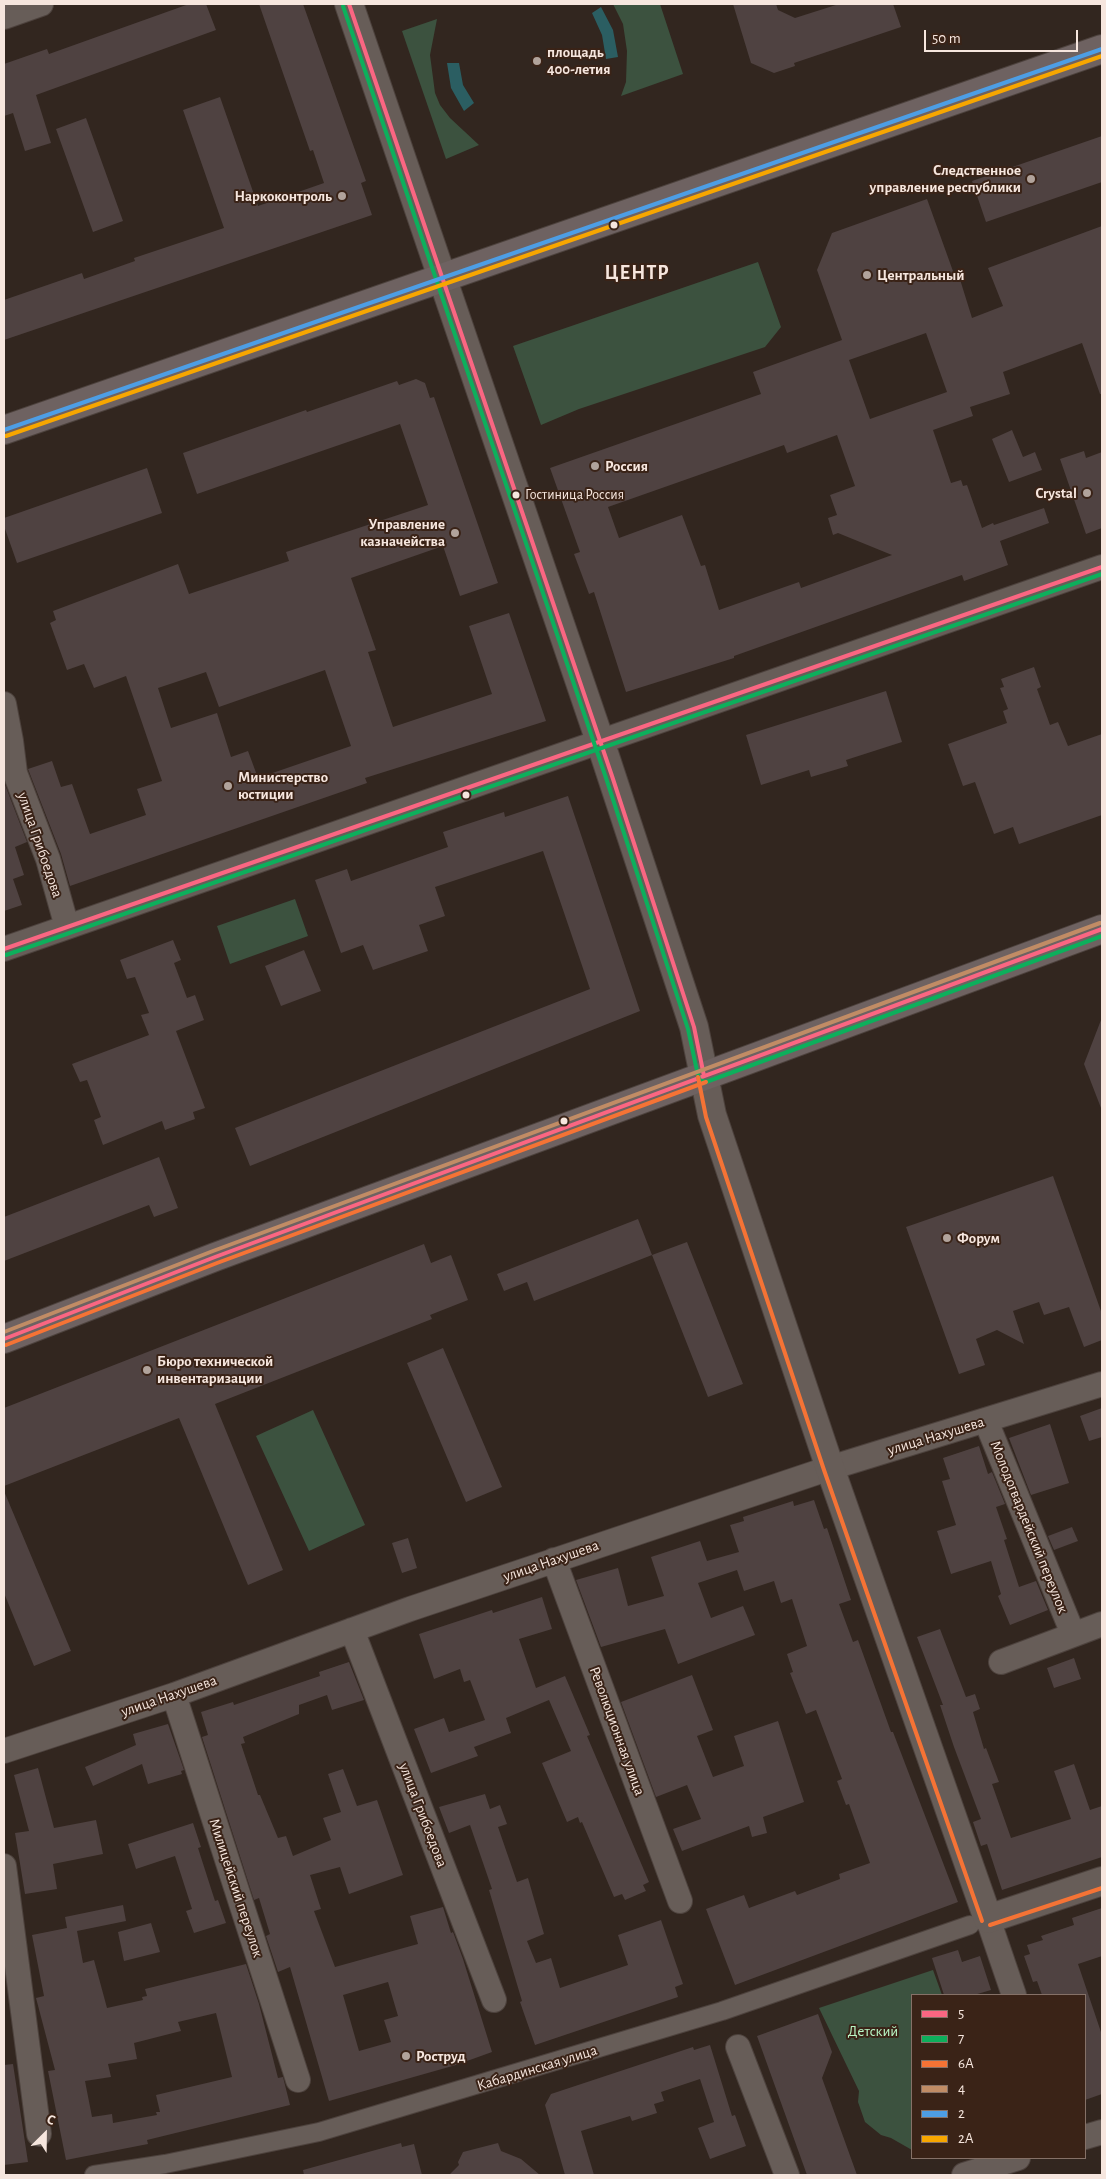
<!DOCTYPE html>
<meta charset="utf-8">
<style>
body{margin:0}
#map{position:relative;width:1106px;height:2179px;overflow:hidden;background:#32261f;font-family:"Alegreya Sans",sans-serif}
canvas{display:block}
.frame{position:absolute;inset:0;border:5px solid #f6e6de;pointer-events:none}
.legend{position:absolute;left:911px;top:1994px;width:175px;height:165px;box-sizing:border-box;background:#3a2317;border:1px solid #857167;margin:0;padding:6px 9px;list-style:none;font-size:15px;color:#f6e6de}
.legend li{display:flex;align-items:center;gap:10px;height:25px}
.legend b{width:25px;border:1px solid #857167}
.north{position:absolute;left:20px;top:2109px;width:50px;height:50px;-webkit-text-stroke:4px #3a2317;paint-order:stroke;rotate:23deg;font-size:14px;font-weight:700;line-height:20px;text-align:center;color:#f6e6de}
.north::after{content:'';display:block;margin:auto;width:18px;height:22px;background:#f6e6de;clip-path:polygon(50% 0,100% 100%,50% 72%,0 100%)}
.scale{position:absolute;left:924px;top:30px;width:154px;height:22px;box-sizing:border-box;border:2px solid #f6e6de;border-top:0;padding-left:6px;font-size:15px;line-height:18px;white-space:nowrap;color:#f6e6de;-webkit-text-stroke:4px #3a2317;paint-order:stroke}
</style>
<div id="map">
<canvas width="1106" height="2179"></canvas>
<div class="frame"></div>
<ul class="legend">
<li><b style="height:6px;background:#fa6682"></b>5</li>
<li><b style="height:6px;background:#0daf5c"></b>7</li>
<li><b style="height:6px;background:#f57335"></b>6А</li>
<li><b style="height:6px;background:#c18c65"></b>4</li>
<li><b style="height:6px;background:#4d9ee5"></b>2</li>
<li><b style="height:6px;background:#f7a600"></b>2А</li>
</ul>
<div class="north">С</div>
<div class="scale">50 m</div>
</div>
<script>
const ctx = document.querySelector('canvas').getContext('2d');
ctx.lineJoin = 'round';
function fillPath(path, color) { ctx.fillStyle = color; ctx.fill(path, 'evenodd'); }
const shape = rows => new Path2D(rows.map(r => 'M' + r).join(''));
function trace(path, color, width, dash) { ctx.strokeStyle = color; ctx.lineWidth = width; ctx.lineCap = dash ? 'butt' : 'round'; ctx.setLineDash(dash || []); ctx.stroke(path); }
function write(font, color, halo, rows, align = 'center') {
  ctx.font = font + ' "Alegreya Sans",sans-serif'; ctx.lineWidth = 4; ctx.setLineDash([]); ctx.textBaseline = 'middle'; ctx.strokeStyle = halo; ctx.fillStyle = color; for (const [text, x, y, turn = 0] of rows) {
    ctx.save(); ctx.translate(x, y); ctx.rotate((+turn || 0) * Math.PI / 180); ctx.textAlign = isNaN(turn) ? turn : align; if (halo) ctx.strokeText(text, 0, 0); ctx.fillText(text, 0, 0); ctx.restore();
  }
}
const green = shape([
 [613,4,660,4,683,74,621,96,626,82,627,51,623,24],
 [437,19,430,55,435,93,440,105,450,118,479,145,446,159,402,31],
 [758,262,781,327,765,347,579,409,541,425,513,346],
 [295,899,308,936,230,964,217,926],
 [313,1410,365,1525,309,1551,256,1436],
 [933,1970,942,1995,912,1995,912,2150,891,2138,881,2135,865,2122,858,2102,859,2091,819,2008]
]);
const water = shape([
 [601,7,613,30,618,57,606,59,602,35,592,13],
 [447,63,459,63,463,85,474,103,464,111,451,88]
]);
const building = shape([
 [189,4,206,4,216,30,36,95,51,143,25,151,13,113,4,116,4,64,47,49,49,54],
 [259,4,303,4,366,181,361,183,372,215,4,340,4,300,82,273,84,279,135,261,134,258,224,228,183,110,220,97,258,206,324,183,313,150,310,151],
 [733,4,776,4,778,10,795,18,839,4,893,4,901,27,794,63,795,66,774,73,751,63],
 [86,118,123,221,93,232,56,129],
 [1102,136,1102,182,986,222,972,181],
 [927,199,954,274,958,273,972,318,1003,306,988,268,1102,226,1102,394,1100,394,1082,343,1003,372,1010,394,970,407,973,416,933,430,951,483,961,480,963,486,967,485,982,528,993,523,994,525,1044,508,1049,523,1000,541,1008,565,964,581,962,575,734,656,734,658,626,692,594,592,589,594,574,554,580,552,550,468,761,394,753,372,842,340,817,270,832,233],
 [926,333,947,392,870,419,849,360],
 [837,435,855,486,830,495,837,515,828,518,833,535,838,533,892,555,801,588,799,582,719,610,705,565,701,566,682,515,619,538,608,507,784,445,787,453],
 [416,379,425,383,430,398,434,397,498,583,460,596,443,546,351,578,376,650,368,652,393,727,492,694,469,626,509,613,546,721,365,778,367,783,70,886,61,854,28,769,52,761,61,787,72,784,90,834,146,815,137,789,162,781,126,676,94,688,84,664,67,670,50,623,56,620,53,611,178,564,189,594,289,561,286,552,428,505,400,424,197,494,183,453,306,410,307,412,397,381,399,385],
 [325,670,351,746,258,778,248,751,231,757,217,713,171,728,158,688,206,672,219,707],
 [1012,430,1023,457,1035,452,1042,470,1009,482,992,439],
 [1084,451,1086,458,1102,452,1102,528,1086,534,1060,459],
 [147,468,162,513,17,563,4,526,4,518],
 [1034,667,1041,687,1037,689,1050,725,1058,722,1068,746,1102,734,1102,815,1019,844,1013,827,994,834,975,782,963,786,948,744,1007,723,1003,711,1008,709,1000,688,1004,687,1001,679],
 [886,691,902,742,846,760,848,766,811,777,809,770,761,785,746,735],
 [4,782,27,842,15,847,24,875,13,879,22,905,4,911],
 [568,796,640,1011,250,1166,235,1128,590,989,543,851,435,887,445,916,419,925,428,951,373,970,363,945,341,953,315,880,347,869,351,881,448,847,443,832,504,812,505,817],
 [173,940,181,960,174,963,187,998,195,995,204,1020,176,1031,205,1108,193,1112,195,1119,165,1130,162,1121,103,1145,94,1120,101,1117,87,1080,80,1082,72,1064,149,1035,141,1015,149,1013,135,977,127,979,120,960],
 [304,950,321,991,281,1006,265,966],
 [1101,1020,1102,1020,1101,1108,1084,1064],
 [159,1157,178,1208,154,1217,149,1205,4,1261,4,1217],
 [1053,1176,1102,1314,1102,1340,1084,1347,1069,1307,1044,1315,1039,1302,1013,1311,1024,1344,997,1330,976,1339,985,1365,959,1374,906,1227],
 [638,1219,652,1255,534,1301,527,1282,504,1291,497,1274],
 [687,1242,743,1384,708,1397,652,1255],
 [424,1244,431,1263,451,1255,468,1300,430,1315,432,1319,215,1404,283,1570,248,1585,179,1418,4,1486,4,1408],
 [443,1348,502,1487,466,1502,407,1363],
 [1102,1408,1102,1437,1089,1441,1080,1416],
 [1050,1424,1069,1483,1031,1495,1009,1438],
 [979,1446,988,1474,992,1472,1005,1504,996,1507,1007,1539,1004,1540,1019,1587,1036,1581,1048,1610,1010,1625,998,1596,1001,1594,991,1561,951,1574,937,1531,956,1525,942,1481,950,1479,943,1458],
 [4,1491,71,1651,34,1666,4,1593],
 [814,1500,824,1529,827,1528,851,1600,839,1604,853,1642,858,1640,891,1732,893,1732,958,1902,735,1985,706,1909,744,1895,749,1908,795,1891,797,1895,840,1879,839,1874,870,1863,849,1804,846,1805,837,1781,842,1779,816,1710,806,1714,790,1673,793,1672,787,1654,807,1646,792,1599,781,1603,774,1581,744,1591,737,1570,698,1583,711,1618,743,1606,755,1635,678,1664,665,1629,601,1647,576,1580,618,1568,628,1606,664,1596,651,1557,700,1541,707,1561,739,1552,730,1525,744,1521,743,1517,793,1501,794,1506],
 [1072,1527,1078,1541,1054,1550,1048,1536],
 [408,1538,417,1568,402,1573,392,1543],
 [542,1597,552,1629,519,1639,536,1688,565,1676,590,1735,587,1736,649,1882,643,1885,646,1891,625,1900,622,1894,614,1897,582,1822,580,1823,578,1817,567,1822,542,1763,571,1751,549,1700,506,1718,511,1733,474,1747,478,1756,431,1773,414,1729,444,1718,449,1732,485,1720,470,1680,464,1682,460,1669,434,1679,419,1634,492,1610,493,1613],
 [940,1629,966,1697,975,1694,980,1709,973,1712,984,1749,986,1748,999,1782,992,1784,1011,1838,1071,1819,1054,1771,1074,1764,1090,1810,1102,1806,1102,1857,1002,1890,987,1844,981,1846,973,1822,981,1819,954,1747,940,1705,943,1705,917,1637],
 [1074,1658,1081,1679,1054,1688,1047,1668],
 [349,1662,364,1700,332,1710,327,1695,299,1705,299,1714,243,1737,245,1743,241,1744,258,1795,260,1795,278,1838,286,1836,293,1856,331,1840,323,1818,341,1812,328,1774,343,1769,357,1806,377,1800,403,1875,349,1894,340,1867,310,1875,321,1909,314,1911,335,1967,418,1944,410,1916,443,1907,451,1933,453,1932,463,1959,492,2052,456,2065,329,2101,290,1967,278,1972,266,1936,270,1934,259,1898,254,1900,202,1737,208,1735,201,1712,233,1702,234,1705,320,1676,319,1672],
 [388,1982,398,2016,384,2020,391,2042,359,2051,343,1995],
 [692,1675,713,1730,697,1736,713,1777,744,1766,734,1736,778,1721,804,1802,763,1817,767,1833,752,1837,749,1826,682,1851,673,1829,701,1819,687,1785,656,1797,621,1702],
 [168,1724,184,1770,181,1771,182,1774,148,1784,142,1764,93,1786,85,1767,136,1745,133,1734],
 [38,1768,54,1828,96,1820,103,1854,53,1864,57,1889,25,1894,15,1833,29,1831,14,1775],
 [485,1794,490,1809,500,1805,507,1824,498,1827,517,1882,528,1878,544,1934,527,1941,536,1963,551,1958,560,1988,628,1965,618,1935,661,1920,683,1984,675,1987,678,1997,535,2045,520,2002,522,2001,489,1890,492,1889,470,1825,449,1833,439,1807],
 [193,1823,201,1847,198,1848,215,1901,218,1900,226,1923,194,1933,186,1911,192,1909,175,1856,136,1869,128,1844],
 [123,1905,126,1921,77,1931,83,1963,94,1960,107,2008,143,2000,142,1997,147,1996,145,1989,246,1964,259,2004,278,2078,283,2077,290,2105,147,2140,148,2144,66,2160,48,2071,55,2070,36,1998,44,1996,32,1935,67,1928,65,1917],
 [216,2013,232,2077,156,2095,160,2112,156,2112,157,2115,113,2123,112,2114,92,2117,85,2081,111,2077,108,2064,137,2059,134,2043,181,2031,178,2022],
 [1102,1908,1102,1956,1078,1964,1102,2035,1102,2094,1085,2100,1085,1995,1042,1995,1037,1981,1033,1982,1024,1956,1030,1954,1027,1945,1043,1940,1041,1936,1074,1925,1072,1918],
 [151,1923,160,1952,124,1961,118,1932],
 [958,1950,962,1962,980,1956,991,1990,974,1995,944,1995,932,1958],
 [818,2014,832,2052,822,2078,857,2175,807,2175,757,2036],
 [710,2045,732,2116,735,2115,746,2146,710,2159,698,2128,714,2122,700,2079,661,2092,664,2101,654,2104,657,2113,632,2121,630,2116,581,2131,594,2175,565,2175,545,2105,551,2094,693,2047,694,2050],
 [13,2064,28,2162,4,2165,4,2065],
 [401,2143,402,2147,414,2144,422,2175,304,2175,303,2170],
 [498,2143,501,2151,521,2159,540,2175,449,2175,459,2165,458,2162,463,2152]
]);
const pedestrian = shape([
 [94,2175,165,2164,319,2132,722,2011,970,1925]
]);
const minor = shape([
 [4,17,41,4],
 [4,704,11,741,15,773,48,859,67,927],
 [4,949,1102,567],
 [986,1421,1073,1634],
 [554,1560,680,1901],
 [352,1630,494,2000],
 [1001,1662,1102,1624],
 [174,1695,298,2080],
 [4,1751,174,1695,410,1609,830,1468,1102,1384],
 [4,1866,39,2134],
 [988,1919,1014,1995],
 [738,2047,787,2175],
 [1085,2137,1102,2132],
 [964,2175,1018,2158]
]);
const tertiary = shape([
 [349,4,600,741,694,1027,712,1115,830,1468,988,1919,1102,1881]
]);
const secondary = shape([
 [4,430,1102,49],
 [4,1339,215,1257,1102,929]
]);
const bus1 = shape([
 [349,4,612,776,694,1027,704,1076],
 [4,949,1102,567],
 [4,1339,215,1257,1102,929]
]);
const bus2 = shape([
 [343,6,606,778,688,1029,699,1080,706,1082,1102,936],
 [6,955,1102,574]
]);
const bus3 = shape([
 [698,1077,706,1117,824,1470,982,1921],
 [6,1345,217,1263,706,1082],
 [990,1925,1102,1888]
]);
const bus4 = shape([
 [4,1332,213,1251,1100,923]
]);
const bus5 = shape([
 [4,430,1102,49]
]);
const bus6 = shape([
 [6,436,1102,56]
]);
const markers = [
 [537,61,5,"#b1a39b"],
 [1031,179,5,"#b1a39b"],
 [342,196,5,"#b1a39b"],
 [614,225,4.5,"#f6e6de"],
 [867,275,5,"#b1a39b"],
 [595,466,5,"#b1a39b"],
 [1087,493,5,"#b1a39b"],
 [516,495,4.5,"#f6e6de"],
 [455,533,5,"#b1a39b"],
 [228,786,5,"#b1a39b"],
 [466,795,4.5,"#f6e6de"],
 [564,1121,4.5,"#f6e6de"],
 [947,1238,5,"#b1a39b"],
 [147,1370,5,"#b1a39b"],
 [406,2056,5,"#b1a39b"]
];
const busNames = [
 ["Гостиница Россия",525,495]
];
const poiNames = [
 ["площадь",547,52],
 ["400-летия",547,69],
 ["Следственное",1021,170,"right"],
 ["управление республики",1021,187,"right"],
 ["Наркоконтроль",332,196,"right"],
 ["Центральный",877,275],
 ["Россия",605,466],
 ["Crystal",1077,493,"right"],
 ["Управление",445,524,"right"],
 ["казначейства",445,541,"right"],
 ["Министерство",238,777],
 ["юстиции",238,794],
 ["Форум",957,1238],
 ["Бюро технической",157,1361],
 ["инвентаризации",157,1378],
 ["Роструд",416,2056]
];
const streetNames = [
 ["улица Грибоедова",40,845,71],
 ["улица Нахушева",936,1436,-17],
 ["Молодогвардейский переулок",1029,1527,68],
 ["улица Нахушева",551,1561,-19],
 ["улица Нахушева",169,1696,-19],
 ["Революционная улица",617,1731,70],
 ["улица Грибоедова",423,1815,69],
 ["Милицейский переулок",236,1888,72],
 ["Кабардинская улица",537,2068,-17]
];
const parkNames = [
 ["Детский",873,2031]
];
const districtNames = [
 ["ЦЕНТР",637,273]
];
fillPath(green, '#3c523f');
fillPath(water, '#2b5e62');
fillPath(building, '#4f4241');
trace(pedestrian, '#4d423d', 20);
trace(minor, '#4d423d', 26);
trace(tertiary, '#4d423d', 30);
trace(secondary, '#4d423d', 30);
trace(pedestrian, '#675d58', 18);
trace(minor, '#675d58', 24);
trace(tertiary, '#675d58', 28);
trace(secondary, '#6e6261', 28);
trace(bus1, '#fa6682', 4);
trace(bus2, '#0daf5c', 4);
trace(bus3, '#f57335', 4);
trace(bus4, '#c18c65', 4);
trace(bus5, '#4d9ee5', 4);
trace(bus6, '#f7a600', 4);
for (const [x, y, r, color] of markers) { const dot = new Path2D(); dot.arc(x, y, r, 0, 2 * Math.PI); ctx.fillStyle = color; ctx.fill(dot); trace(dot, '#3a2317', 2); }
write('14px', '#f6e6de', '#3a2317', busNames, 'left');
write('bold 15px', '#f6e6de', '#3a2317', poiNames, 'left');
write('15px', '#f6e6de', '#3a2317', streetNames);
write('15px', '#b8f6c5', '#3a2317', parkNames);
ctx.letterSpacing = '1px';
write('bold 20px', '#f6e6de', '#3a2317', districtNames);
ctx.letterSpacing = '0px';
</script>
